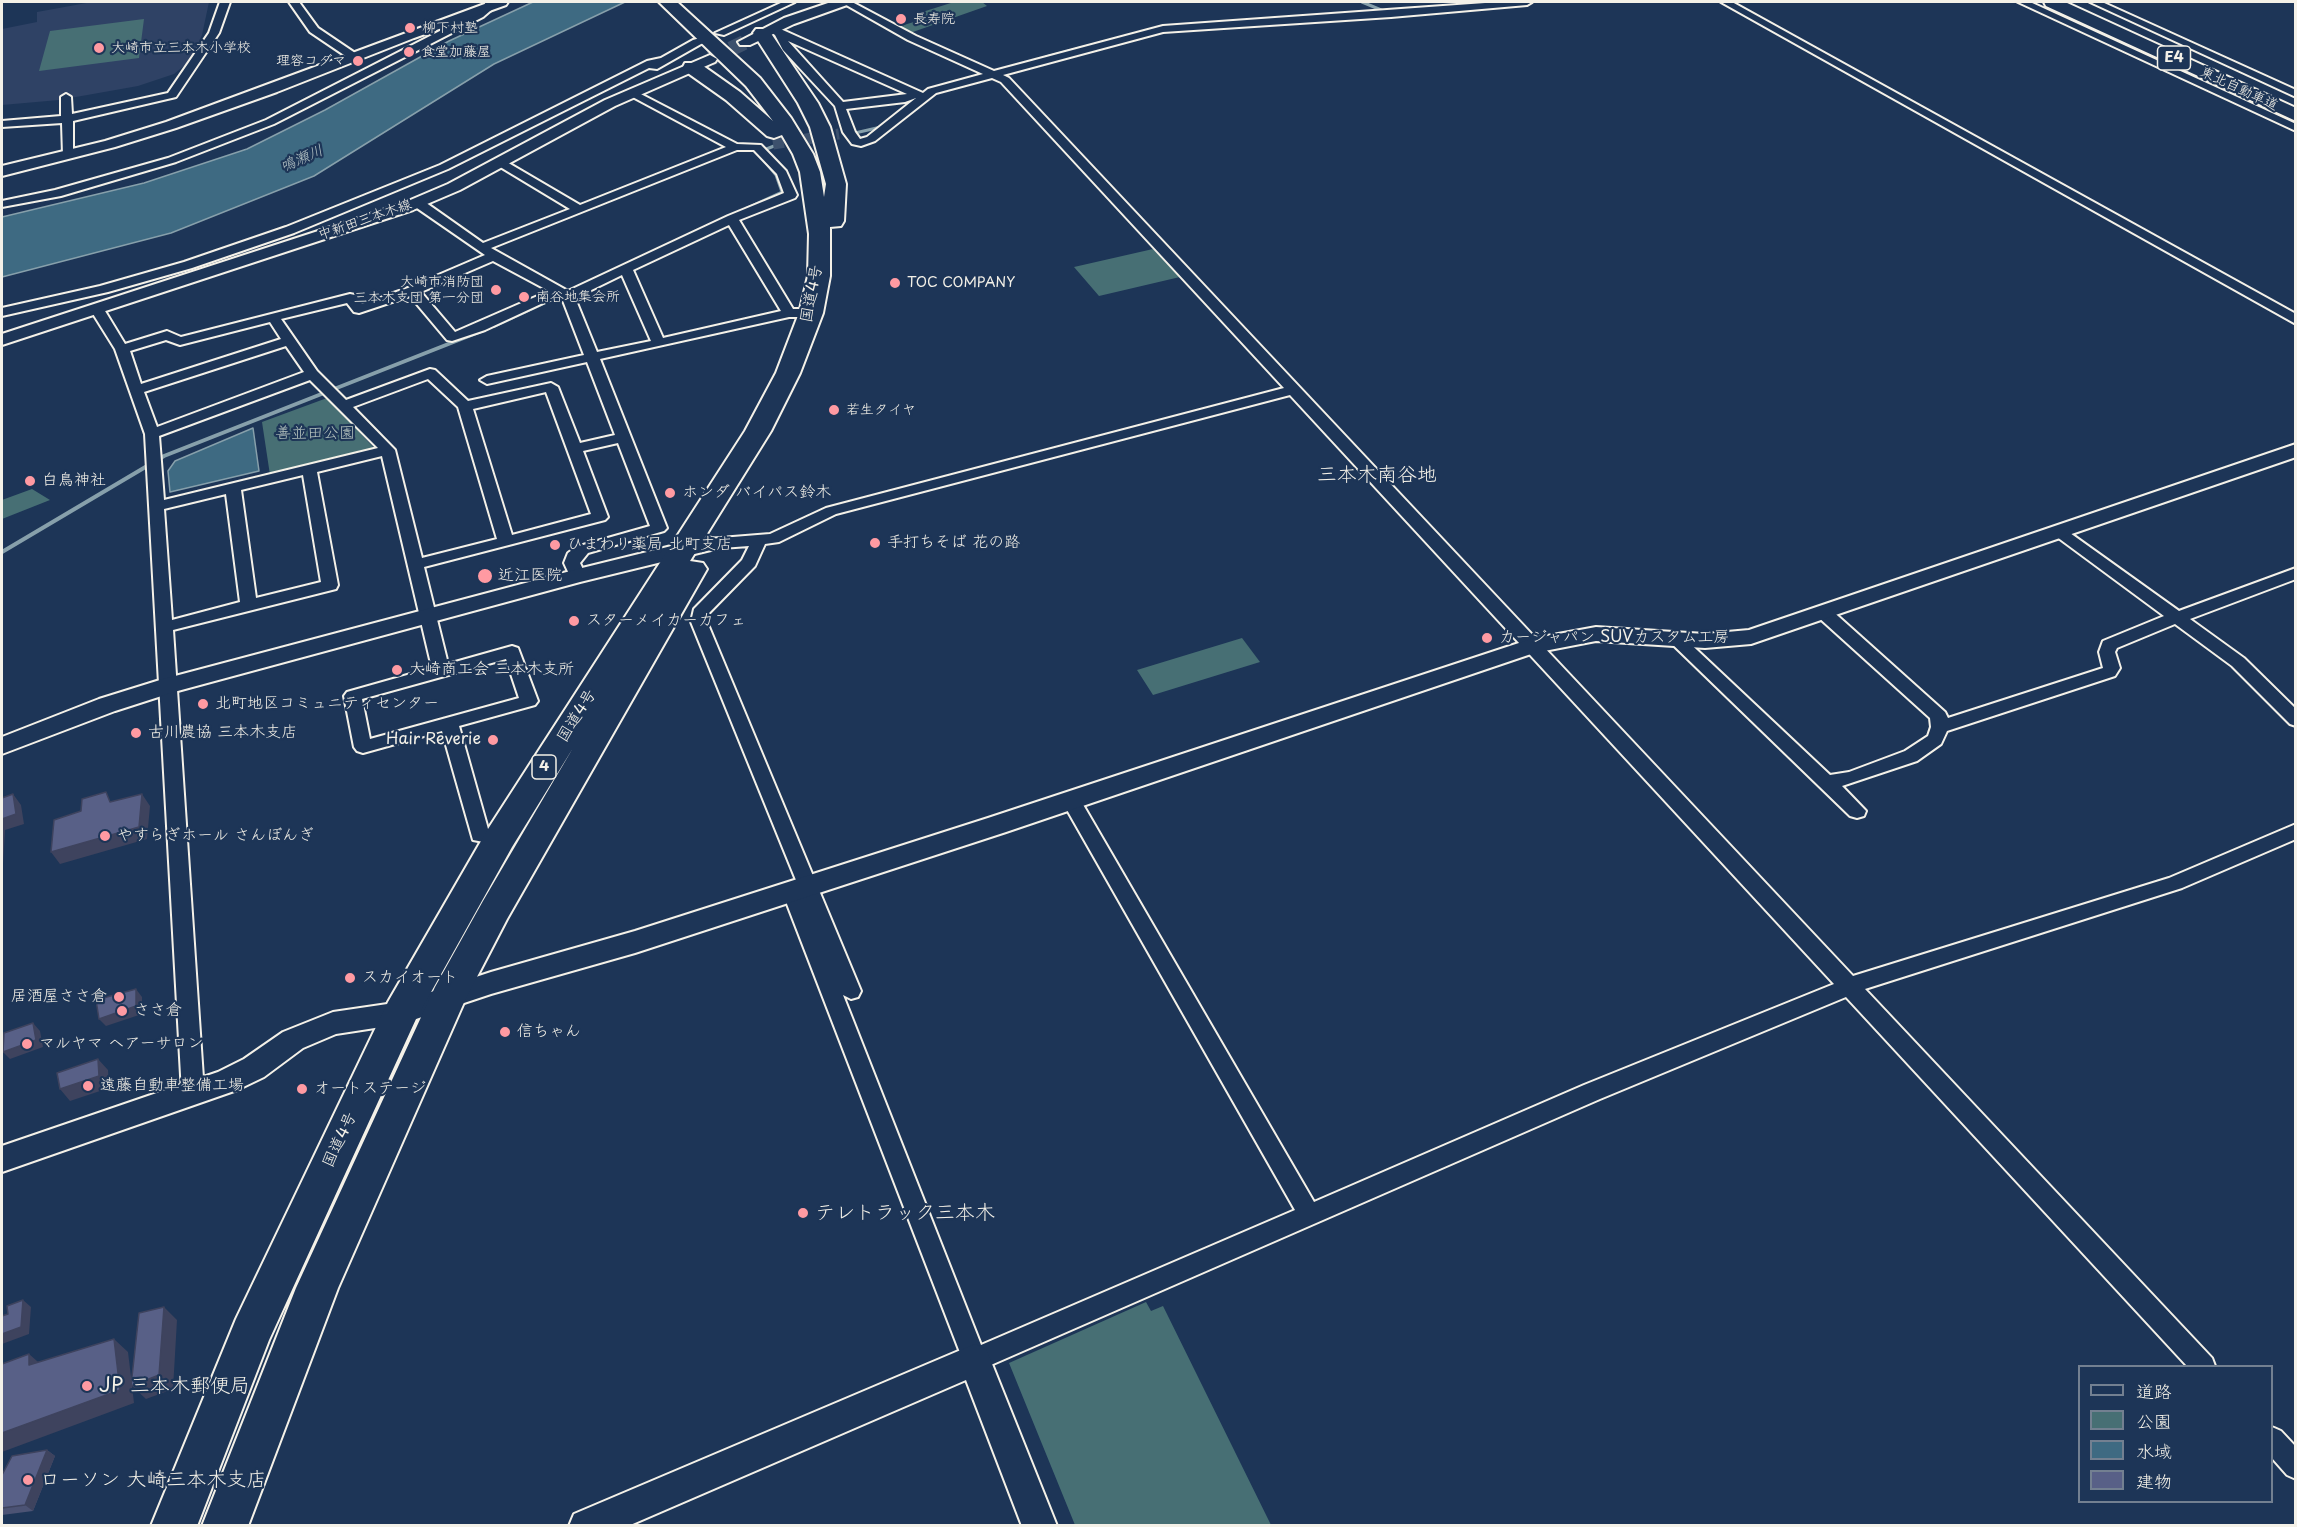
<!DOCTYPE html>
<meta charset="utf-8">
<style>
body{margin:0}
#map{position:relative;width:2297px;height:1527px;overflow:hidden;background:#1d3557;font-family:"Playpen Sans","Klee One",sans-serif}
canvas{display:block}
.frame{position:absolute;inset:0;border:3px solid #f4f1e8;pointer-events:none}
.legend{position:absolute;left:2078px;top:1365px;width:195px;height:138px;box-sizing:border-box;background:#1d3557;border:2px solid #738091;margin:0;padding:8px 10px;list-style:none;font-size:18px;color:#f4f1e8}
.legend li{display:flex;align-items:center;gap:12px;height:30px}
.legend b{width:30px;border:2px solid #738091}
</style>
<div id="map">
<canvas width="2297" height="1527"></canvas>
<div class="frame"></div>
<ul class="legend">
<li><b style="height:8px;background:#1d3557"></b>道路</li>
<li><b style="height:16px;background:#476f74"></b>公園</li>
<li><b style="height:16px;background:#3e6a82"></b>水域</li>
<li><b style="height:16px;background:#586087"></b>建物</li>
</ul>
</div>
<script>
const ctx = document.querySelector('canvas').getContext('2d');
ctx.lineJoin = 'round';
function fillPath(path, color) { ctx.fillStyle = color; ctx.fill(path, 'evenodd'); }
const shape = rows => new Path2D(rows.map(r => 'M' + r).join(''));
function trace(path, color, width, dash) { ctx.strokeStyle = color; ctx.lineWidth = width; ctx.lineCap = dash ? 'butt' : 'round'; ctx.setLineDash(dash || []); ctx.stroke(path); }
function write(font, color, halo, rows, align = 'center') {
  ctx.font = font + ' "Playpen Sans","Klee One",sans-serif'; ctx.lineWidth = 4.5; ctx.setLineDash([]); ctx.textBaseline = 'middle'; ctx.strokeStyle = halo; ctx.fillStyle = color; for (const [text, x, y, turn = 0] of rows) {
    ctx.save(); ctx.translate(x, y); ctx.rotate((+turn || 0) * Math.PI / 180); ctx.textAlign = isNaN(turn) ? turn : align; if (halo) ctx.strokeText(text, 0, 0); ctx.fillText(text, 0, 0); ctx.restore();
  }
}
const built = shape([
 [92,2,209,2,202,35,191,60,174,74,138,86,59,100,2,105,2,29,37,22,37,12]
]);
const green = shape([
 [954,2,982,2,987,6,910,33,897,27,924,19,916,14],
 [144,19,139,58,39,71,50,31],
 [1153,249,1180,277,1099,296,1074,267],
 [327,398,376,450,270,475,262,422],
 [32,489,50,500,2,519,2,500],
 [1242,638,1260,662,1153,695,1137,670],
 [1146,1302,1151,1311,1163,1306,1271,1525,1075,1525,1009,1363]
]);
const water = shape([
 [533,2,625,2,494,64,314,176,171,233,2,277,2,217,144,183,247,149,325,110,449,41,533,2],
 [253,428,259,471,170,492,168,471,175,461,253,428]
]);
const streamFar1 = shape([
 [1362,2,1386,12],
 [1046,57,1161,27,1277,18],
 [906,106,921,95],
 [855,133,881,127],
 [764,150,774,146],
 [747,208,782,192,776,175,758,153]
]);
const stream = shape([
 [494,326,563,294],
 [2,552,164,456,484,330]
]);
const streetTunnel = shape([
 [773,144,839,134]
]);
const secondaryTunnel = shape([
 [710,59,745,42]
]);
const street = shape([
 [220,2,230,2,219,33,176,97,73,121,73,157,65,157,63,155,62,123,2,127,2,121,61,116,61,97,66,94,71,97,72,114,168,93,209,33,220,2],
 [289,2,299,2,318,28,358,55,358,59,350,59,310,32,289,2],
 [484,2,494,2,497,5,483,17,274,124,176,162,61,196,2,207,2,201,55,190,168,158,266,120,475,13,486,5,484,2],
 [783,2,795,2,724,35,715,33,783,2],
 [841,2,852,2,916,36,994,71,1163,26,1499,2,1532,2,1527,5,1391,17,1163,32,1003,75,1009,78,1853,976,2169,878,2296,824,2296,839,2182,888,1865,989,2212,1358,2215,1366,2187,1366,1846,997,1600,1099,984,1368,975,1372,966,1368,782,891,785,886,792,884,798,885,691,622,694,609,742,560,749,546,708,549,700,544,708,539,770,534,826,508,1284,388,1001,82,992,78,936,93,875,141,861,146,852,144,843,132,835,106,783,50,775,35,767,29,768,27,776,27,923,93,928,89,983,74,908,40,841,2],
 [788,41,907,94,843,102,788,41],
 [916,98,867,137,860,139,855,132,846,109,905,102,916,98],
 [1290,395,1834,984,1584,1085,1314,1202,1078,796,1071,794,1064,796,1062,801,1295,1210,981,1345,843,995,851,999,858,997,861,991,707,622,708,614,755,566,765,544,779,542,836,514,1290,395],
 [1721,2,1732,2,2296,314,2296,324,1721,2],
 [2018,2,2030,2,2296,124,2296,131,2018,2],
 [2090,2,2102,2,2296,90,2296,97,2090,2],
 [707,36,712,39,711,41,701,44,657,69,649,68,448,169,294,233,192,268,108,292,2,316,2,308,100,286,184,262,286,227,440,165,647,61,661,58,693,40,707,36],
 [633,90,737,144,761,145,786,171,797,195,795,198,739,220,793,309,811,309,818,313,811,317,789,317,600,359,667,528,664,531,588,553,580,563,586,576,584,580,572,580,570,576,564,563,568,553,576,547,650,526,618,443,583,451,608,517,605,520,424,567,448,664,512,646,518,648,538,701,535,705,459,726,488,829,507,833,509,838,507,843,500,845,473,840,442,731,363,753,357,751,354,747,344,696,347,692,432,668,382,456,317,472,338,585,336,589,173,630,204,1093,201,1100,193,1102,185,1100,182,1093,145,434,115,349,90,309,97,305,102,306,125,344,167,331,181,337,350,294,355,295,362,304,408,288,485,255,414,206,414,200,422,200,483,243,570,209,497,165,497,161,505,161,580,205,726,147,629,95,629,91,633,90],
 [737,150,754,150,777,174,784,193,728,216,568,291,491,248,737,150],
 [729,225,781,311,663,338,633,270,729,225],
 [493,261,549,291,455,332,421,292,493,261],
 [622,275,651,341,597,352,575,298,622,275],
 [410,296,447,340,452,341,485,330,558,296,562,298,584,355,487,376,480,380,487,384,587,362,615,435,580,443,558,387,551,383,468,401,435,370,430,369,346,400,317,371,281,319,347,303,354,312,359,313,410,296],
 [270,322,281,339,141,384,130,351,166,340,180,345,270,322],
 [286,346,304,372,157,427,144,392,286,346],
 [428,379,458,407,497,539,422,558,395,450,353,407,428,379],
 [310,380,378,448,164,500,159,436,310,380],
 [546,392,591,514,512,535,473,409,546,392],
 [303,475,321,582,256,598,241,490,303,475],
 [226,494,240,602,172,620,164,509,226,494],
 [506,659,519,698,370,739,362,699,506,659],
 [2058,526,2063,528,2179,611,2296,568,2296,579,2190,619,2244,658,2296,709,2296,726,2290,724,2232,666,2175,624,2117,648,2115,652,2120,668,2115,676,1947,731,1941,744,1917,761,1842,786,1866,811,1864,816,1857,818,1850,816,1667,639,1669,635,1675,633,1681,635,1830,775,1849,772,1905,751,1928,736,1931,727,1930,718,1817,616,1815,612,1817,608,1829,608,1945,712,1948,718,2103,668,2099,652,2103,641,2164,616,2053,534,2050,531,2058,526],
 [2272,1427,2281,1431,2296,1447,2296,1479,2287,1475,2272,1458,2272,1427]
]);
const secondary = shape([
 [490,2,508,2,506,5,414,38,277,92,176,128,115,147,2,176,2,166,105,141,166,122,490,2],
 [831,2,849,2,847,5,794,24,750,45,740,45,738,42,784,18,831,2],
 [710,55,717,59,715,62,615,106,460,190,413,210,2,345,2,334,401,204,448,184,605,100,710,55],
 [2296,444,2296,457,1751,644,1705,648,1596,641,1534,653,1006,832,635,953,491,994,401,1024,336,1034,303,1048,264,1077,237,1090,2,1172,2,1146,218,1072,244,1059,283,1032,333,1012,401,1002,491,972,635,931,988,818,1531,639,1596,627,1705,634,1749,630,2296,444],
 [708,537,715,539,718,544,715,549,580,582,174,692,115,711,2,754,2,737,99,699,160,680,578,569,708,537],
 [975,1344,986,1349,1057,1526,1022,1526,966,1380,628,1526,569,1526,574,1514,975,1344]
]);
const highway = shape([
 [659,2,677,2,760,78,791,118,813,154,820,172,824,197,826,184,810,127,798,103,753,33,756,29,768,29,818,103,830,127,846,184,844,221,841,226,830,227,830,276,823,313,800,373,771,431,690,561,703,563,707,569,507,919,465,1000,338,1288,248,1526,202,1526,296,1288,435,987,483,901,573,748,512,847,416,1019,269,1340,197,1526,151,1526,236,1319,388,1002,488,829,745,431,776,373,799,313,808,276,809,234,800,172,793,154,782,135,774,138,767,136,726,100,685,71,683,67,685,63,699,63,740,92,773,121,746,86,659,2],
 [2044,2,2065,2,2296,108,2296,121,2046,6,2044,2]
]);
const wall = shape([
 [47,1450,55,1456,33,1511,2,1515,2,1475]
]);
const shadedWall = shape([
 [13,794,21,805,24,824,5,830,2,881,2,819],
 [142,794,150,806,147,839,60,864,51,852],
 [136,989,142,997,142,1014,106,1026,99,1019],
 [33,1023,40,1031,43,1047,10,1059,3,1052],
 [98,1059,108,1070,109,1088,70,1101,60,1089],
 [23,1300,31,1307,29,1334,2,1344,2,1334],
 [164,1307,177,1320,173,1389,146,1399,132,1386,134,1403,2,1452,2,1433,114,1339,128,1352,132,1385],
 [29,1354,45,1368,29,1365],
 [47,1450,55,1456,33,1511,25,1505]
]);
const building = shape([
 [106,792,110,802,142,794,139,827,51,852,54,820,81,811,82,799,106,792],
 [13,794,16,814,2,819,2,798,13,794],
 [136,989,136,1006,99,1019,96,1000,136,989],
 [33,1023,36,1040,3,1052,4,1033,33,1023],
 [98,1059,99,1076,60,1089,57,1073,98,1059],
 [23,1300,21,1327,2,1334,2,1316,8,1314,7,1306,23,1300],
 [164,1307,159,1375,131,1386,139,1313,164,1307],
 [114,1339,120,1390,2,1433,2,1364,29,1354,29,1365,114,1339],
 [47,1450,25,1505,2,1508,2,1475,12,1456,47,1450]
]);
const markers = [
 [901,19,6,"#ff9aa2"],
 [410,28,6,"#ff9aa2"],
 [99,48,6,"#ff9aa2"],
 [409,52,6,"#ff9aa2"],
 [358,61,6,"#ff9aa2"],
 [895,283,6,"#ff9aa2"],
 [496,290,6,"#ff9aa2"],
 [524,297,6,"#ff9aa2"],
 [834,410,6,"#ff9aa2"],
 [30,481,6,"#ff9aa2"],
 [670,493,6,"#ff9aa2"],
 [875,543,6,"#ff9aa2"],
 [555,545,6,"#ff9aa2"],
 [485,576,8,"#ff9aa2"],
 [574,621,6,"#ff9aa2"],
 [1487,638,6,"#ff9aa2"],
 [397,670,6,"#ff9aa2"],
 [203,704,6,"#ff9aa2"],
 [136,733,6,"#ff9aa2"],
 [493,740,6,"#ff9aa2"],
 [105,836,6,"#ff9aa2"],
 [350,978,6,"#ff9aa2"],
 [119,997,6,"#ff9aa2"],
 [122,1011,6,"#ff9aa2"],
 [505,1032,6,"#ff9aa2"],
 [27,1044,6,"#ff9aa2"],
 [88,1086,6,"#ff9aa2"],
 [302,1089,6,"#ff9aa2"],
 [803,1213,6,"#ff9aa2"],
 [87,1386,6,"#ff9aa2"],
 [28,1480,6,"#ff9aa2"]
];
const farPoinames = [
 ["長寿院",913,19],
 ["柳下村塾",422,28],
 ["大崎市立三本木小学校",111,48],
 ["食堂加藤屋",421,52],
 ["理容コダマ",346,61,"right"],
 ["大崎市消防団",484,282,"right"],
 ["三本木支団 第一分団",484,298,"right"],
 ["TOC COMPANY",907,283],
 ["南谷地集会所",536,297],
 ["若生タイヤ",846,410]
];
const farStreetnames = [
 ["東北自動車道",2239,89,25],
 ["中新田三本木線",365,220,-19]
];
const shields = [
 [2174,58,33],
 [544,767,24]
];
const shieldNames = [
 ["E4",2174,58],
 ["4",544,767]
];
const farWaternames = [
 ["鳴瀬川",302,159,-24]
];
const streetNames = [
 ["国道4号",812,294,-79],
 ["国道4号",577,716,-58],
 ["国道4号",340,1140,-65]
];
const parkNames = [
 ["善並田公園",315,434]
];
const poiNames = [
 ["白鳥神社",42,481],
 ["ホンダ バイパス鈴木",682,493],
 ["手打ちそば 花の路",887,543],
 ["ひまわり薬局 北町支店",567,545],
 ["近江医院",498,576],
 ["スターメイカーカフェ",586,621],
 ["カージャパン SUVカスタム工房",1499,638],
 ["大崎商工会 三本木支所",409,670],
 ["北町地区コミュニティセンター",215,704],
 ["古川農協 三本木支店",148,733],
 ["Hair Reverie",481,740,"right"],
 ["やすらぎホール さんぼんぎ",117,836],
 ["スカイオート",362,978],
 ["居酒屋ささ倉",107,997,"right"],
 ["ささ倉",134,1011],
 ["信ちゃん",517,1032],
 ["マルヤマ ヘアーサロン",39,1044],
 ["遠藤自動車整備工場",100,1086],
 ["オートステージ",314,1089]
];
const quarterNames = [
 ["三本木南谷地",1377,475]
];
const nearPoinames = [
 ["テレトラック三本木",815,1213],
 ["JP 三本木郵便局",99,1386],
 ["ローソン 大崎三本木支店",40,1480]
];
fillPath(built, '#2f4265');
fillPath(green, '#476f74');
fillPath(water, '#3e6a82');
trace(water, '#87a0ab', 1.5);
trace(streamFar1, '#87a0ab', 3);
trace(stream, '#87a0ab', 4);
trace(streetTunnel, '#3d516d', 11, [11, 5]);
trace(secondaryTunnel, '#3d516d', 15, [15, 8]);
trace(street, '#f4f1e8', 4);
trace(secondary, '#f4f1e8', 4);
trace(highway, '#f4f1e8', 4);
fillPath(street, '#1d3557');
fillPath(secondary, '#1d3557');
fillPath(highway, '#1d3557');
fillPath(wall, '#4c5374');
fillPath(shadedWall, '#3e435e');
fillPath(building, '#586087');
trace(building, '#3e435e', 1.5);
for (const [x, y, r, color] of markers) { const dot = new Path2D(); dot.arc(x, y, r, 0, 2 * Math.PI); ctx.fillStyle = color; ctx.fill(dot); trace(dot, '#1d3557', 2); }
write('14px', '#f4f1e8', '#1d3557', farPoinames, 'left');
write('14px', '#f4f1e8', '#1d3557', farStreetnames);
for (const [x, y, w] of shields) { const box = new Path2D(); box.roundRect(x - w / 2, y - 12, w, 24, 4.5); ctx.fillStyle = '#1d3557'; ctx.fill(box); trace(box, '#f4f1e8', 1.5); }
write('bold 15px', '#f4f1e8', null, shieldNames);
write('italic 15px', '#b4c2c4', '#1d3557', farWaternames);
write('16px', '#f4f1e8', '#1d3557', streetNames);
write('16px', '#b7c4bf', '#1d3557', parkNames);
write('16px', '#f4f1e8', '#1d3557', poiNames, 'left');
write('20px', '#f4f1e8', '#1d3557', quarterNames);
write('20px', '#f4f1e8', '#1d3557', nearPoinames, 'left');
</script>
